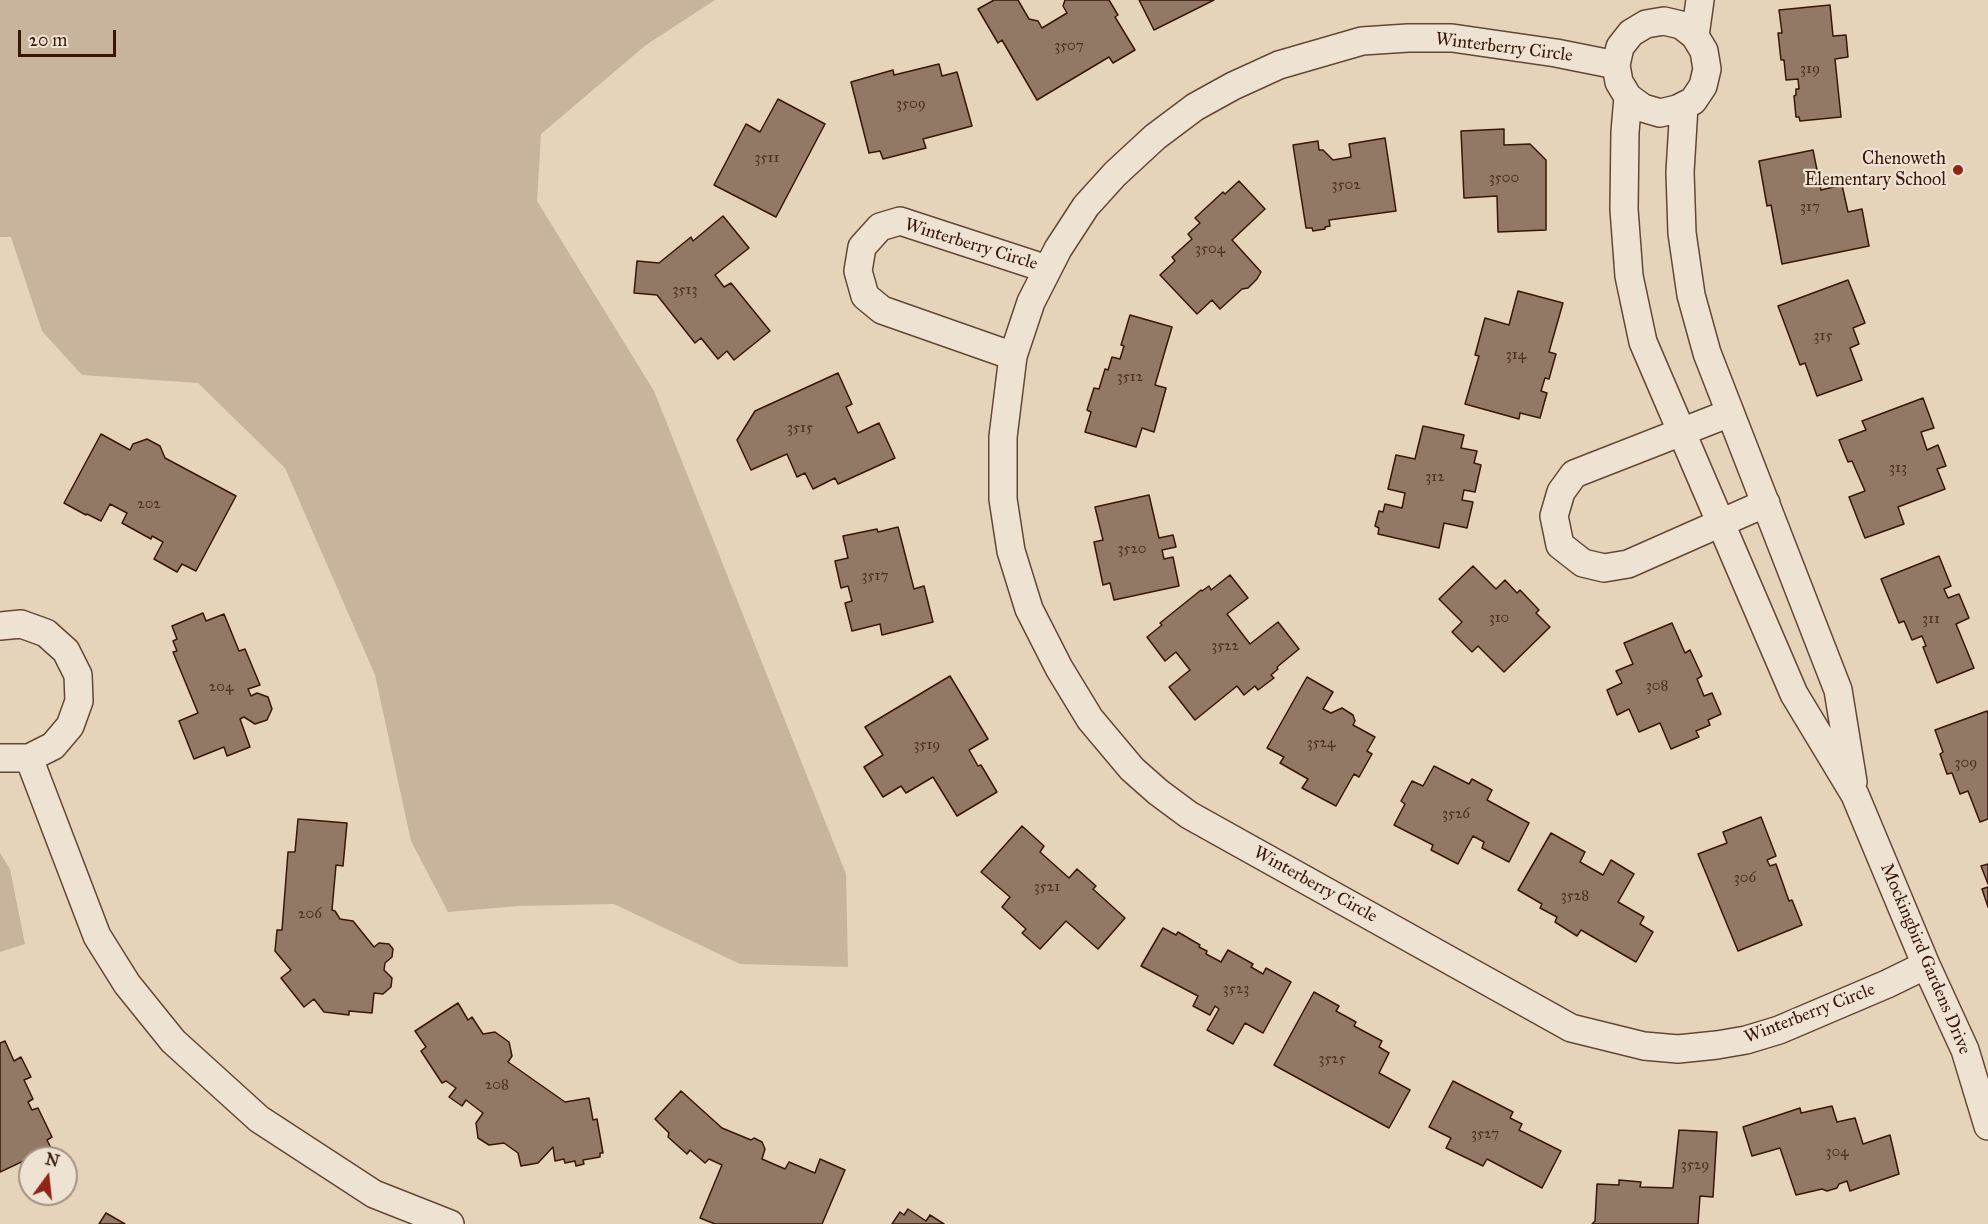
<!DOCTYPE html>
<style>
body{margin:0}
#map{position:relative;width:1988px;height:1224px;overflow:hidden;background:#e5d4ba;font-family:"IM FELL Great Primer",serif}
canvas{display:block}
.north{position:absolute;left:18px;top:1146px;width:60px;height:60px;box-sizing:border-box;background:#eee3d2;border:2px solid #a69181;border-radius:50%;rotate:15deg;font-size:16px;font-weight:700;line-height:24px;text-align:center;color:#391608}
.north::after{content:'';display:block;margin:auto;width:21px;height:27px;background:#8f2418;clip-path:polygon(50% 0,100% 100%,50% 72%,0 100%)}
.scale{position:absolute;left:18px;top:30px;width:98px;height:27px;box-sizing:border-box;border:3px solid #391608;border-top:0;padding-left:8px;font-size:18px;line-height:21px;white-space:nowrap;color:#391608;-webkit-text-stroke:4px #eee3d2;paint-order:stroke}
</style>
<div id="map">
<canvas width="1988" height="1224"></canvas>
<div class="north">N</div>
<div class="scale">20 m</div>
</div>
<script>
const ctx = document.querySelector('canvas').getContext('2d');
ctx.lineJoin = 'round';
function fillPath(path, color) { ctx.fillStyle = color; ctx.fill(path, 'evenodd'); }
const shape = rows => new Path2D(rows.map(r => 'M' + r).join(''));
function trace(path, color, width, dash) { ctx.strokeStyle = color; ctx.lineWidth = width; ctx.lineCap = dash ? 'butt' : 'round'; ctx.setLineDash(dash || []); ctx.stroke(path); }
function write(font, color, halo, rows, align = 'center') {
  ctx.font = font + ' "IM FELL Great Primer",serif'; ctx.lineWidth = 4.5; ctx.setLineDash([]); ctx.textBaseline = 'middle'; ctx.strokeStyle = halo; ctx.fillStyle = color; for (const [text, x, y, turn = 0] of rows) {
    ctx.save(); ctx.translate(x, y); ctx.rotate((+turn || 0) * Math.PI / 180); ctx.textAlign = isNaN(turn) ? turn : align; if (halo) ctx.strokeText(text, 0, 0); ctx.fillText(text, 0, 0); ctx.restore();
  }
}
const green = shape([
 [0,0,715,0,646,45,541,134,537,201,654,391,846,874,848,967,740,964,614,904,518,906,448,912,411,841,375,675,285,468,198,383,82,375,42,331,11,237,0,237],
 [0,853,10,869,25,944,0,952]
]);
const building = shape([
 [994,0,1018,0,1029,19,1038,21,1042,28,1067,13,1063,6,1065,0,1109,0,1118,15,1115,17,1135,50,1113,63,1109,57,1037,100,1002,40,998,43,978,9,994,0],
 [1139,0,1214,0,1154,30,1139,0],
 [1830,5,1833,36,1846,35,1848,57,1835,59,1841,117,1800,121,1799,117,1796,117,1794,96,1796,95,1796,89,1799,89,1798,79,1786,80,1784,60,1781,60,1778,33,1782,33,1779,10,1830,5],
 [939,64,942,76,957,72,972,126,923,139,926,148,883,159,880,151,869,153,851,82,893,70,894,75,939,64],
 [778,99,825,124,776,217,714,185,746,124,760,132,778,99],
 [1504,129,1504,145,1530,144,1546,160,1546,230,1498,232,1497,196,1464,198,1461,131,1504,129],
 [1385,138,1396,211,1329,220,1330,226,1325,227,1325,229,1313,231,1312,228,1306,228,1293,145,1318,141,1319,150,1323,150,1333,160,1351,157,1349,144,1385,138],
 [1813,150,1821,190,1842,185,1848,212,1862,209,1869,246,1782,264,1771,205,1767,206,1759,161,1813,150],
 [1239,181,1265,209,1232,240,1261,272,1257,279,1248,288,1242,289,1220,309,1212,300,1197,314,1160,275,1175,261,1172,257,1192,239,1188,234,1200,223,1195,218,1223,192,1225,194,1239,181],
 [723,216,749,248,715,275,724,287,731,283,770,331,734,360,727,351,718,359,701,338,695,343,657,295,634,293,637,261,659,263,691,237,693,241,723,216],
 [1848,280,1865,323,1853,328,1859,344,1850,348,1862,380,1817,396,1805,363,1800,365,1778,306,1848,280],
 [1518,291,1563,303,1549,352,1556,354,1549,379,1545,378,1541,391,1547,393,1540,418,1520,413,1519,419,1465,404,1479,356,1475,355,1485,318,1509,325,1518,291],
 [1130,315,1172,327,1155,385,1166,388,1154,432,1142,428,1136,447,1085,432,1091,412,1087,410,1094,388,1099,389,1105,369,1108,370,1112,357,1120,359,1124,346,1121,345,1130,315],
 [838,373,852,404,846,407,858,433,879,423,895,458,838,484,835,478,813,489,805,473,797,477,787,454,751,470,737,440,755,411,838,373],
 [1923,398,1934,428,1921,432,1927,450,1938,445,1946,466,1937,469,1945,489,1898,507,1904,524,1865,538,1849,497,1865,491,1852,461,1848,462,1839,440,1866,430,1862,421,1923,398],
 [1423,426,1464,435,1461,448,1477,451,1474,463,1481,465,1475,492,1464,490,1462,500,1473,502,1467,528,1444,523,1439,548,1378,534,1379,528,1375,526,1379,511,1383,512,1385,504,1402,508,1405,493,1388,489,1396,455,1415,459,1423,426],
 [101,434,130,450,133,444,147,439,160,446,165,458,236,496,196,571,182,564,177,572,154,559,163,542,152,536,151,539,122,523,127,513,110,504,101,521,87,514,86,515,64,503,101,434],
 [1149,495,1159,538,1173,535,1176,547,1162,550,1164,559,1173,557,1179,586,1114,600,1110,583,1103,585,1094,542,1103,540,1095,507,1149,495],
 [898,527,914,589,924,586,933,622,882,635,880,624,852,631,845,603,852,601,848,586,841,588,835,561,848,558,843,536,877,529,878,532,898,527],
 [1939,556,1951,586,1944,589,1948,598,1959,594,1969,618,1956,624,1974,668,1937,683,1923,647,1926,646,1922,636,1912,640,1904,621,1899,623,1881,579,1939,556],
 [1473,566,1496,589,1505,580,1517,593,1520,590,1539,610,1536,613,1550,627,1504,672,1478,646,1472,652,1452,632,1462,622,1439,599,1473,566],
 [1230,575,1248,598,1227,614,1250,644,1278,622,1299,649,1277,667,1278,669,1271,675,1274,678,1258,690,1255,686,1244,695,1237,686,1195,720,1169,687,1190,670,1176,652,1165,661,1147,637,1162,625,1160,623,1201,590,1202,591,1209,586,1211,590,1230,575],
 [203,613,206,621,224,614,239,651,245,649,260,685,248,689,251,696,257,693,268,697,272,709,267,720,255,724,244,717,240,719,250,747,227,756,224,747,194,759,179,721,198,713,173,652,177,651,173,641,177,639,172,626,203,613],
 [1672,623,1685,653,1690,650,1702,676,1697,679,1704,696,1712,693,1721,714,1708,720,1710,725,1696,731,1699,737,1671,749,1660,723,1639,732,1629,709,1617,715,1607,690,1622,683,1616,671,1633,664,1624,643,1672,623],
 [950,676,988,739,969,750,978,766,981,765,997,792,957,816,933,777,906,793,901,786,883,797,864,767,883,755,865,727,950,676],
 [1307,677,1333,692,1323,709,1331,713,1342,708,1353,715,1355,721,1353,725,1375,737,1367,751,1372,754,1359,777,1354,774,1336,806,1302,788,1308,779,1280,763,1284,757,1267,748,1307,677],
 [1987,711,1988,714,1988,819,1980,822,1968,791,1960,794,1952,773,1947,774,1940,754,1943,752,1935,730,1987,711],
 [1434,766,1469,784,1472,779,1492,790,1487,800,1529,823,1509,862,1482,848,1484,842,1473,836,1458,864,1431,850,1433,845,1394,825,1405,804,1401,801,1412,781,1423,786,1434,766],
 [1761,817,1776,856,1767,860,1770,866,1776,864,1789,901,1792,900,1802,925,1738,951,1698,854,1727,843,1723,832,1761,817],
 [298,819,347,823,343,866,336,865,332,910,335,911,340,919,353,921,374,947,379,943,389,944,393,949,392,957,385,963,384,970,392,978,391,987,383,994,374,993,372,1013,349,1011,349,1015,324,1012,314,999,304,1007,281,978,291,970,275,951,277,930,282,930,288,852,295,852,298,819],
 [1022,826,1044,846,1040,852,1069,878,1077,869,1096,886,1093,889,1125,918,1098,949,1066,921,1040,949,1022,933,1026,929,1002,907,1010,897,981,872,1022,826],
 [1551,833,1585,852,1580,862,1603,875,1611,860,1634,874,1618,902,1644,917,1640,924,1653,932,1636,962,1581,930,1577,936,1555,922,1557,917,1540,908,1542,904,1518,890,1551,833],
 [1988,864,1988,884,1981,866,1988,864],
 [1988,887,1988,907,1982,889,1988,887],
 [1163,928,1176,935,1178,932,1200,945,1199,947,1207,951,1206,954,1221,962,1228,950,1253,964,1251,967,1263,974,1266,968,1291,982,1263,1033,1245,1023,1233,1044,1207,1030,1219,1009,1215,1006,1210,1015,1193,1006,1198,996,1141,966,1163,928],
 [1314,992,1339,1006,1336,1011,1356,1022,1354,1026,1382,1041,1379,1047,1389,1053,1379,1073,1410,1090,1389,1128,1274,1065,1314,992],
 [458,1003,468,1020,472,1017,483,1034,495,1032,509,1042,512,1056,508,1062,565,1102,589,1098,593,1120,597,1119,603,1153,600,1153,600,1157,583,1160,584,1164,576,1166,575,1161,565,1163,564,1159,555,1161,553,1147,538,1163,521,1166,518,1153,504,1143,489,1145,478,1138,476,1123,483,1113,466,1100,462,1106,449,1097,456,1088,446,1081,442,1083,421,1051,426,1047,415,1031,458,1003],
 [5,1041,14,1061,21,1057,31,1077,24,1080,33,1099,28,1102,32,1110,38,1108,52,1137,47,1140,51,1148,0,1172,0,1043,5,1041],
 [1453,1081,1513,1112,1510,1118,1522,1124,1519,1130,1561,1151,1542,1188,1487,1159,1483,1166,1446,1148,1451,1138,1429,1127,1453,1081],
 [681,1091,722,1128,751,1140,754,1138,762,1142,765,1149,762,1159,785,1169,789,1162,815,1173,820,1159,845,1170,822,1224,715,1224,700,1218,722,1165,709,1159,705,1163,690,1150,687,1154,668,1137,669,1133,655,1119,681,1091],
 [1832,1106,1837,1122,1855,1118,1863,1144,1890,1135,1899,1174,1850,1191,1847,1181,1839,1184,1837,1188,1827,1191,1822,1189,1796,1195,1780,1148,1752,1156,1743,1127,1800,1108,1801,1113,1832,1106],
 [1679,1130,1717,1132,1713,1197,1700,1196,1698,1224,1592,1224,1595,1221,1597,1184,1619,1185,1619,1180,1641,1182,1640,1187,1673,1188,1679,1130],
 [908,1209,926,1221,930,1215,944,1224,892,1224,900,1212,904,1215,908,1209],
 [106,1213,125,1224,99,1224,106,1213]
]);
const street = shape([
 [1695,36,1700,0],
 [1616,65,1556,53,1452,38,1408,38,1362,41,1279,65,1233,86,1195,107,1155,137,1115,174,1086,206,1058,249,1031,302,1013,356,1003,437,1003,499,1011,551,1029,609,1059,668,1090,719,1132,769,1158,792,1189,815,1571,1028,1644,1046,1678,1049,1717,1045,1746,1040,1779,1030,1887,984,1926,965],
 [1628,97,1643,108,1660,113,1677,109,1693,101,1703,86,1707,69,1704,51,1695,36,1681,25,1664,21,1646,24,1631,33,1620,47,1616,65,1619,82,1628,97,1625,132,1624,209,1629,276,1643,342,1794,694,1855,795,1926,965,1965,1050,1988,1126],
 [1684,106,1680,172,1682,233,1691,295,1707,353,1838,690,1853,782],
 [1013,356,882,310,865,296,858,271,862,247,880,227,900,221,1047,269],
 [1730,413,1574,474,1561,492,1554,516,1560,545,1583,563,1604,568,1628,564,1766,503],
 [0,626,21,624,46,633,66,651,78,675,79,701,70,726,53,746,29,758,0,758],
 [29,758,97,936,127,984,173,1041,259,1119,374,1194,450,1224]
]);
const markers = [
 [1958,170,6,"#8f2418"]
];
const numberNames = [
 ["3507",1069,46],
 ["319",1810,69],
 ["3509",911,104],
 ["3511",767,158],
 ["3500",1504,178],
 ["3502",1346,185],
 ["317",1810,207],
 ["3504",1210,249],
 ["3513",685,290],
 ["315",1823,336],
 ["314",1516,355],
 ["3512",1130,377],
 ["3515",800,428],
 ["313",1898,468],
 ["312",1435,477],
 ["202",149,504],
 ["3520",1132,549],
 ["3517",875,576],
 ["310",1499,618],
 ["311",1931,619],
 ["3522",1225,646],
 ["308",1657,686],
 ["204",221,687],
 ["3524",1321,743],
 ["3519",927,745],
 ["309",1966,763],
 ["3526",1456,814],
 ["306",1745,878],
 ["3521",1047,887],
 ["3528",1575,896],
 ["206",310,914],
 ["3523",1236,989],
 ["3525",1332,1059],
 ["208",497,1085],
 ["3527",1485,1134],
 ["304",1837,1152],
 ["3529",1695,1165]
];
const streetNames = [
 ["Winterberry Circle",1504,48,7],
 ["Winterberry Circle",971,245,17],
 ["Winterberry Circle",1315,885,29],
 ["Mockingbird Gardens Drive",1925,959,67],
 ["Winterberry Circle",1810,1014,-21]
];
const poiNames = [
 ["Chenoweth",1946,160],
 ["Elementary School",1946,181]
];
fillPath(green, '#c8b49c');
fillPath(building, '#927965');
trace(building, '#391608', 1.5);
trace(street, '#644634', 30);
trace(street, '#eee3d2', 27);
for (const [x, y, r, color] of markers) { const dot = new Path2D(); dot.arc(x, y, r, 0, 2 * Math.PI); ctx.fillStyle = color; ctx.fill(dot); trace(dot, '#eee3d2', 2); }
write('15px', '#4f2f1f', null, numberNames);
write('18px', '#391608', '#eee3d2', streetNames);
write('18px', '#391608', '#eee3d2', poiNames, 'right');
</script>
